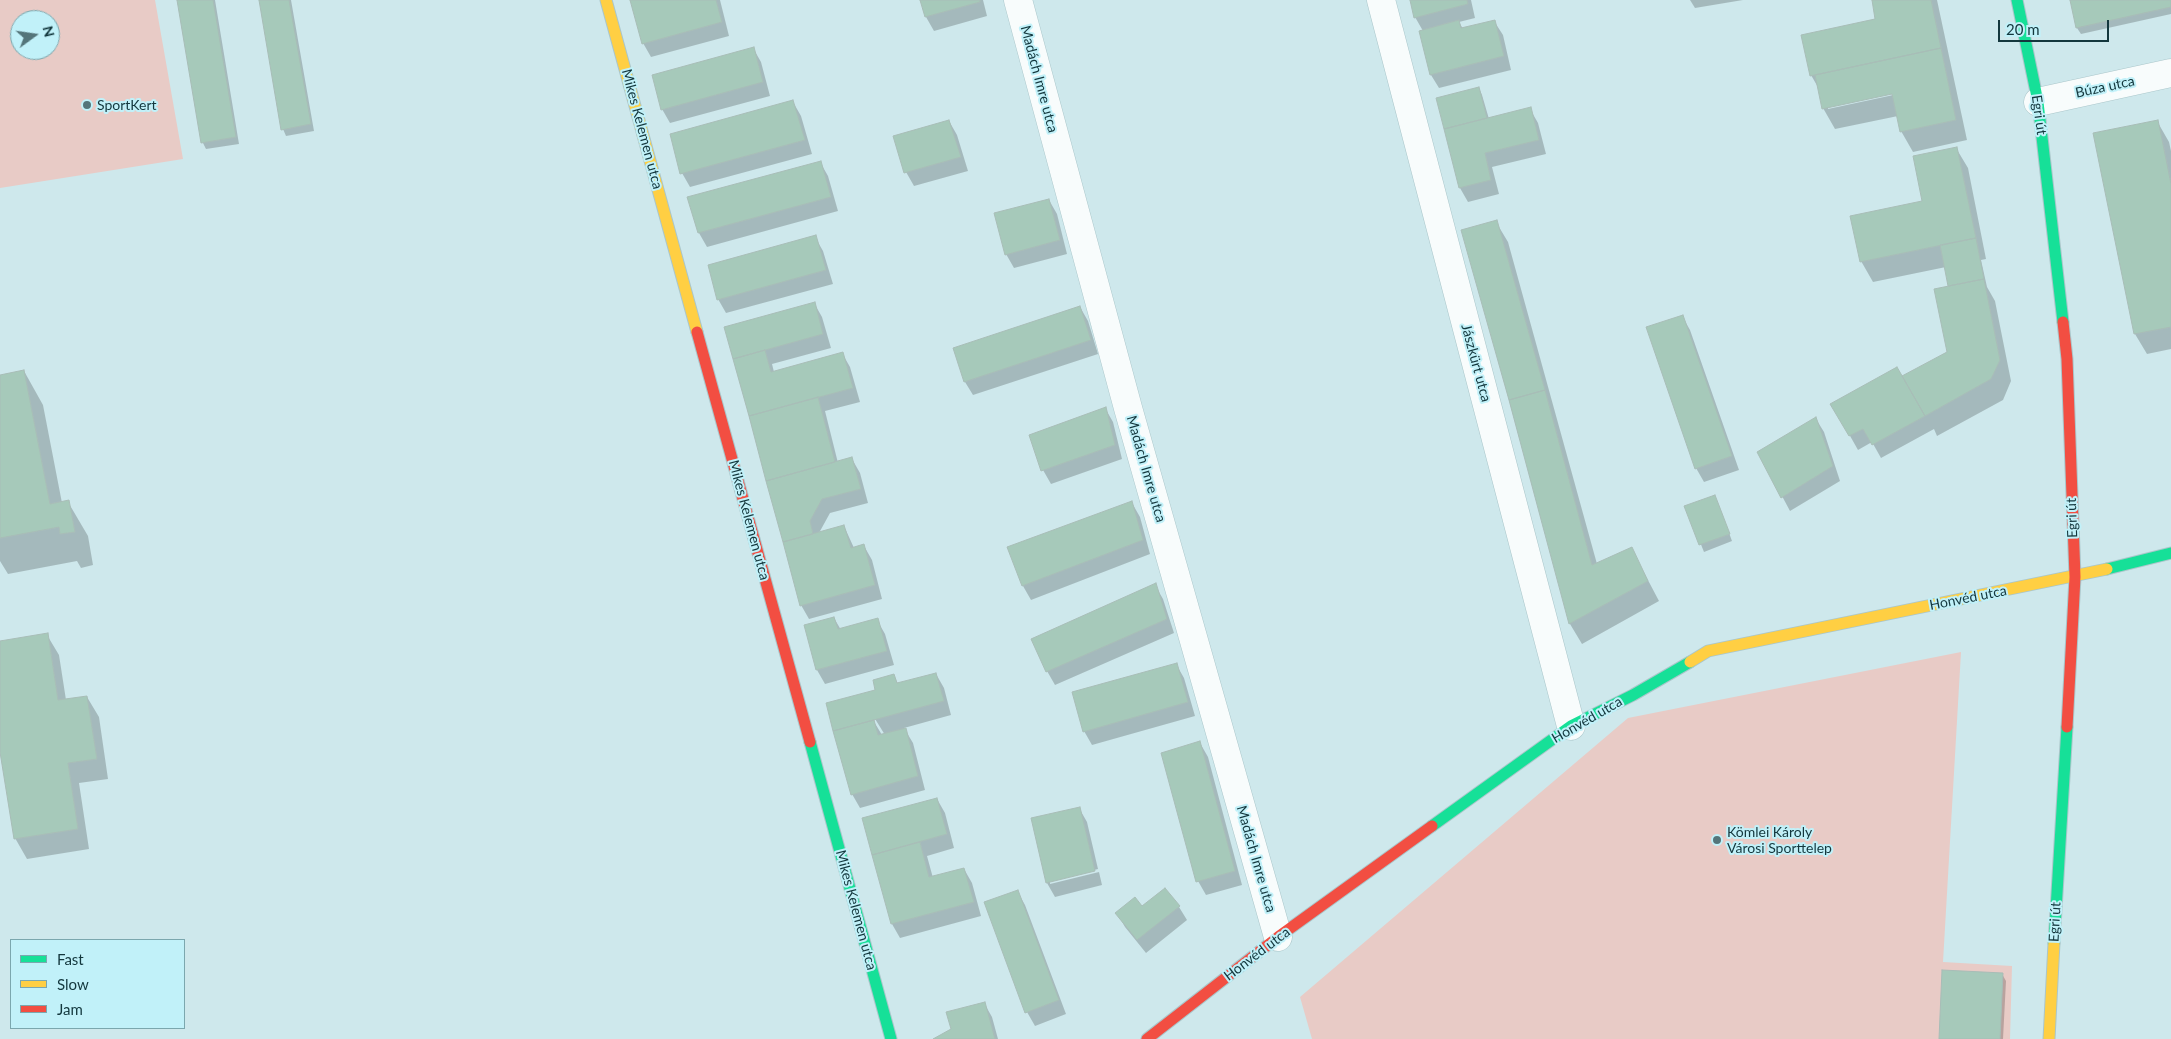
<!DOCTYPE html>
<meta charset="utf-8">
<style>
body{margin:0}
#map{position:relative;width:2171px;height:1039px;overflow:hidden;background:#cee8ec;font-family:Lato,sans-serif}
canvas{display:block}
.legend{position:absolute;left:10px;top:939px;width:175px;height:90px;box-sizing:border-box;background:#c1f1f9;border:1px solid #7ba7ae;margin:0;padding:6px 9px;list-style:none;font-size:15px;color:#13373d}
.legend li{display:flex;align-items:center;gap:10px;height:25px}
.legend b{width:25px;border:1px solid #7ba7ae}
.north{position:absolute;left:10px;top:10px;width:50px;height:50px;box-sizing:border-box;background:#c1f1f9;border:1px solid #7ba7ae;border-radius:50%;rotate:76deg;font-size:14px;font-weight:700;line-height:20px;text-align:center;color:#13373d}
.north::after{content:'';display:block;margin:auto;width:18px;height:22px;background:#54757a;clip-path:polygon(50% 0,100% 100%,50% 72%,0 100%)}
.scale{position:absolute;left:1998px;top:20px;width:111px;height:22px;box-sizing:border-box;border:2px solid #13373d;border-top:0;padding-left:6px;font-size:15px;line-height:18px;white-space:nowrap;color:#13373d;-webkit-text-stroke:4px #c1f1f9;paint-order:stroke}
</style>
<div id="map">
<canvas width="2171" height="1039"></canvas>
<ul class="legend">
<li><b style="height:6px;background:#16e098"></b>Fast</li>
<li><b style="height:6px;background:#ffcf43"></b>Slow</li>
<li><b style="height:6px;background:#f24e42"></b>Jam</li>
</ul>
<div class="north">N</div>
<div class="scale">20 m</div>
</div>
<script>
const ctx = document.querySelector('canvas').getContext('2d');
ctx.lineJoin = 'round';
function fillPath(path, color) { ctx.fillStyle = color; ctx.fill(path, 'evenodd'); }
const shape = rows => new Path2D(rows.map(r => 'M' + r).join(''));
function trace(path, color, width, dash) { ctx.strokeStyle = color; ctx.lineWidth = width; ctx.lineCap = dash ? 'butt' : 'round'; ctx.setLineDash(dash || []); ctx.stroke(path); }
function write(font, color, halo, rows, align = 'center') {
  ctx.font = font + ' Lato,sans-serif'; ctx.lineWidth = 4; ctx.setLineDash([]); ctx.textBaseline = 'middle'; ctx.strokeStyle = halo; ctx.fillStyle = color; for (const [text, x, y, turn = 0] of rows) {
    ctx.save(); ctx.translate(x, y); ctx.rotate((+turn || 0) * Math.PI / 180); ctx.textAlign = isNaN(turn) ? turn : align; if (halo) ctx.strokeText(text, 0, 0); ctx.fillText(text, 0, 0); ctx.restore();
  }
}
const green = shape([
 [0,0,155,0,183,159,0,188],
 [20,20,50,20,50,50,20,50],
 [1961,652,1943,962,2012,966,2010,1039,1312,1039,1300,997,1628,718]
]);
const shadow = shape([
 [179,0,215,0,239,144,206,149,203,143],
 [260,0,291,0,314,131,286,136,283,129],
 [632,0,720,0,729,36,651,57,643,43],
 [921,0,983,0,987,16,934,31,926,17],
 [1411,0,1471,0,1475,18,1459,22,1463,29,1494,21,1503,35,1511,70,1439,88,1431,75,1423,31,1415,17],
 [1690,0,1743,0,1695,8],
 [1873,0,1937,0,1967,140,1913,152,1901,131,1898,116,1835,129,1823,108,1819,89,1811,75,1877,20],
 [1897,92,1898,94,1828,109,1828,106],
 [2071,0,2171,0,2171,14,2081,34,2077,28],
 [753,48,761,62,770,96,670,123,662,109],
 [1479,88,1482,95,1489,119,1530,109,1538,123,1546,154,1492,167,1499,194,1468,202,1460,188,1438,99],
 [793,102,801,116,812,154,690,187,682,173],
 [949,121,957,135,968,171,914,186,906,172],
 [2157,121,2169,142,2171,151,2171,349,2147,354,2135,334,2095,134],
 [1956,148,1968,168,1986,259,1981,260,1987,287,1995,301,2011,381,2003,400,1937,436,1934,429,1881,458,1872,442,1858,450,1832,404,1902,378,1948,352,1950,287,1946,267,1873,282,1861,261,1924,202],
 [820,162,828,176,838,211,707,247,699,233,689,198],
 [1049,200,1057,214,1067,254,1014,268,1006,254],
 [1496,222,1508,242,1597,564,1631,548,1659,601,1582,644,1570,624,1463,231],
 [815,237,823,251,833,284,726,313,718,299],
 [814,303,822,317,831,348,772,364,774,372,842,353,850,367,860,402,825,411,838,463,852,459,860,473,868,503,830,513,819,533,844,526,854,548,864,546,872,560,882,599,809,619,801,605,725,328],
 [1080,307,1088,321,1098,354,973,395,965,382],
 [1682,316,1690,330,1739,470,1704,482,1696,468],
 [24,371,43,405,62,503,68,502,88,536,93,565,81,568,77,561,8,574,0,561,0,376],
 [1105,408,1113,422,1122,459,1051,484,1043,470],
 [1816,419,1824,432,1840,481,1790,511,1759,453],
 [1132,503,1140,517,1150,554,1031,600,1023,586],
 [1718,503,1732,541,1704,552,1686,507],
 [1155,585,1163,599,1174,633,1055,685,1047,671],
 [834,618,841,630,877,620,885,634,894,665,825,684,817,670,805,626],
 [47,635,59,655,66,700,87,697,99,717,108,779,79,783,89,849,27,859,15,838,0,744,0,642],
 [1176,664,1184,678,1195,716,1092,745,1084,731],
 [936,674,944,688,951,715,904,728,913,743,925,790,860,808,852,794,827,704,877,691,894,676,898,684],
 [872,714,885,735,882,735,870,715],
 [1200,743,1208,757,1242,885,1206,895,1198,881],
 [937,799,945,813,954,848,927,856,933,878,964,869,972,883,981,916,900,938,892,924,864,819],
 [1079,808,1087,822,1098,869,1050,881,1050,884,1099,872,1102,885,1055,897,1047,883],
 [1017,891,1025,905,1066,1014,1035,1026,1027,1012],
 [1179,907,1187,920,1146,953,1125,927,1117,913,1141,908],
 [2002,974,2006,981,2003,1039,1940,1039],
 [984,1003,992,1017,998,1039,935,1039,953,1030]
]);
const building = shape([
 [177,0,213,0,236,137,201,143,177,0],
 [259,0,289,0,311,124,281,130,259,0],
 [630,0,716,0,722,22,642,44,630,0],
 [920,0,980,0,980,2,925,17,920,0],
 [1410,0,1467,0,1468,4,1414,18,1410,0],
 [1872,0,1931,0,1941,48,1810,76,1801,35,1875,19,1872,0],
 [2070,0,2171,0,2171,7,2076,28,2070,0],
 [1459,20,1461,28,1495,20,1504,56,1430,75,1419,31,1459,20],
 [754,47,763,82,661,110,652,75,754,47],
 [1941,48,1956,120,1900,132,1892,94,1822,109,1815,75,1941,48],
 [1479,87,1487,118,1444,129,1436,98,1479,87],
 [793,100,805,140,680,174,670,134,793,100],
 [1531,107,1539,140,1485,153,1491,180,1459,188,1444,129,1531,107],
 [949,120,961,157,904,173,893,136,949,120],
 [2158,120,2171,184,2171,327,2134,334,2093,133,2158,120],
 [1957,147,1976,238,1860,262,1850,216,1922,201,1913,156,1957,147],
 [821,161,831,197,698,233,687,197,821,161],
 [1049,199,1060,240,1005,255,994,213,1049,199],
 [1497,220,1545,390,1509,400,1461,230,1497,220],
 [816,235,826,270,717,300,708,265,816,235],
 [1976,238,1984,279,1948,286,1940,245,1976,238],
 [1984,279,2000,360,1991,379,1925,416,1902,376,1947,352,1934,289,1984,279],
 [815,302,823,334,733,359,724,327,815,302],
 [1080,306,1091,340,964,382,953,348,1080,306],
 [1683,315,1732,456,1695,469,1646,327,1683,315],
 [765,350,771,372,843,352,853,388,749,416,733,359,765,350],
 [1897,367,1925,416,1872,445,1863,429,1849,436,1830,404,1897,367],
 [24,370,50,504,69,500,75,532,60,534,59,527,0,538,0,375,24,370],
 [1545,390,1592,565,1632,547,1648,581,1569,624,1509,400,1545,390],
 [818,397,835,462,766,481,749,416,818,397],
 [1106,407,1115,445,1041,471,1029,435,1106,407],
 [1816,417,1833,466,1781,498,1757,452,1816,417],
 [852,457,861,489,822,499,810,521,813,534,783,542,766,481,852,457],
 [1715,495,1730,534,1699,545,1684,506,1715,495],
 [1132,501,1143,540,1022,586,1007,547,1132,501],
 [844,525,851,548,864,544,875,585,800,606,783,542,844,525],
 [1156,583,1167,619,1046,672,1031,639,1156,583],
 [834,617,838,629,878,618,887,651,816,670,804,625,834,617],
 [48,633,58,700,87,696,97,759,68,763,78,829,14,839,0,752,0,641,48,633],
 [1177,663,1188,702,1083,732,1072,692,1177,663],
 [936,673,944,701,833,731,826,703,875,690,873,680,894,674,897,683,936,673],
 [874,720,878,735,906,728,918,776,851,795,833,731,874,720],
 [1200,741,1235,871,1196,882,1161,753,1200,741],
 [937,798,947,834,872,855,862,818,937,798],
 [1080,807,1095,871,1046,883,1031,818,1080,807],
 [920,842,929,877,964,868,974,902,891,924,872,855,920,842],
 [1165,888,1180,906,1137,940,1115,913,1135,897,1142,906,1165,888],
 [1018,890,1059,1000,1025,1013,984,902,1018,890],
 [1942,970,2003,973,2000,1039,1939,1039,1942,970],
 [985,1002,995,1039,933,1039,951,1029,946,1012,985,1002]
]);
const street = shape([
 [1018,0,1128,408,1278,937],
 [1381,0,1571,726],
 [2038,102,2171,73]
]);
const fast = shape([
 [2017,0,2038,102,2063,322],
 [2107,569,2171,553],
 [810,742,891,1039],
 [1432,826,1571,726,1633,695,1690,662],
 [2054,943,2067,727]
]);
const slow = shape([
 [606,0,697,332],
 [1690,662,1708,651,2107,569],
 [2049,1039,2054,943]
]);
const jam = shape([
 [2063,322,2067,359,2075,577,2067,727],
 [697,332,810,742],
 [1147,1039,1278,937,1432,826]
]);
const markers = [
 [87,105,5,"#54757a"],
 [1717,840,5,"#54757a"]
];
const streetNames = [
 ["Madách Imre utca",1039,79,75],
 ["Búza utca",2105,87,-12],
 ["Egri út",2039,115,82],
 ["Mikes Kelemen utca",642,129,75],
 ["Jászkürt utca",1476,363,75],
 ["Madách Imre utca",1146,469,74],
 ["Egri út",2072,518,-92],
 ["Mikes Kelemen utca",749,520,75],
 ["Honvéd utca",1968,598,-11],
 ["Honvéd utca",1587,720,-30],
 ["Madách Imre utca",1256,859,74],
 ["Mikes Kelemen utca",856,910,75],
 ["Egri út",2055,922,-87],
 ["Honvéd utca",1257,954,-37]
];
const poiNames = [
 ["SportKert",97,105],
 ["Kömlei Károly",1727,832],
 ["Városi Sporttelep",1727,848]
];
fillPath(green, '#e8cbc6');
fillPath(shadow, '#0003');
fillPath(building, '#a6c9ba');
trace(building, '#a8bdb7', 1);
trace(street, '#aac6ca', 29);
trace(fast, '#aac6ca', 13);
trace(slow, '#aac6ca', 13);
trace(jam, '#aac6ca', 13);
trace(street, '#f8fcfc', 28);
trace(fast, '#16e098', 11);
trace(slow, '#ffcf43', 11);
trace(jam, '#f24e42', 11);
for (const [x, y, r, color] of markers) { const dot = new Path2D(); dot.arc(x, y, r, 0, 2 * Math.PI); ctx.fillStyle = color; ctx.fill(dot); trace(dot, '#c1f1f9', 2); }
write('14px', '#13373d', '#c1f1f9', streetNames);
write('14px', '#13373d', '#c1f1f9', poiNames, 'left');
</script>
